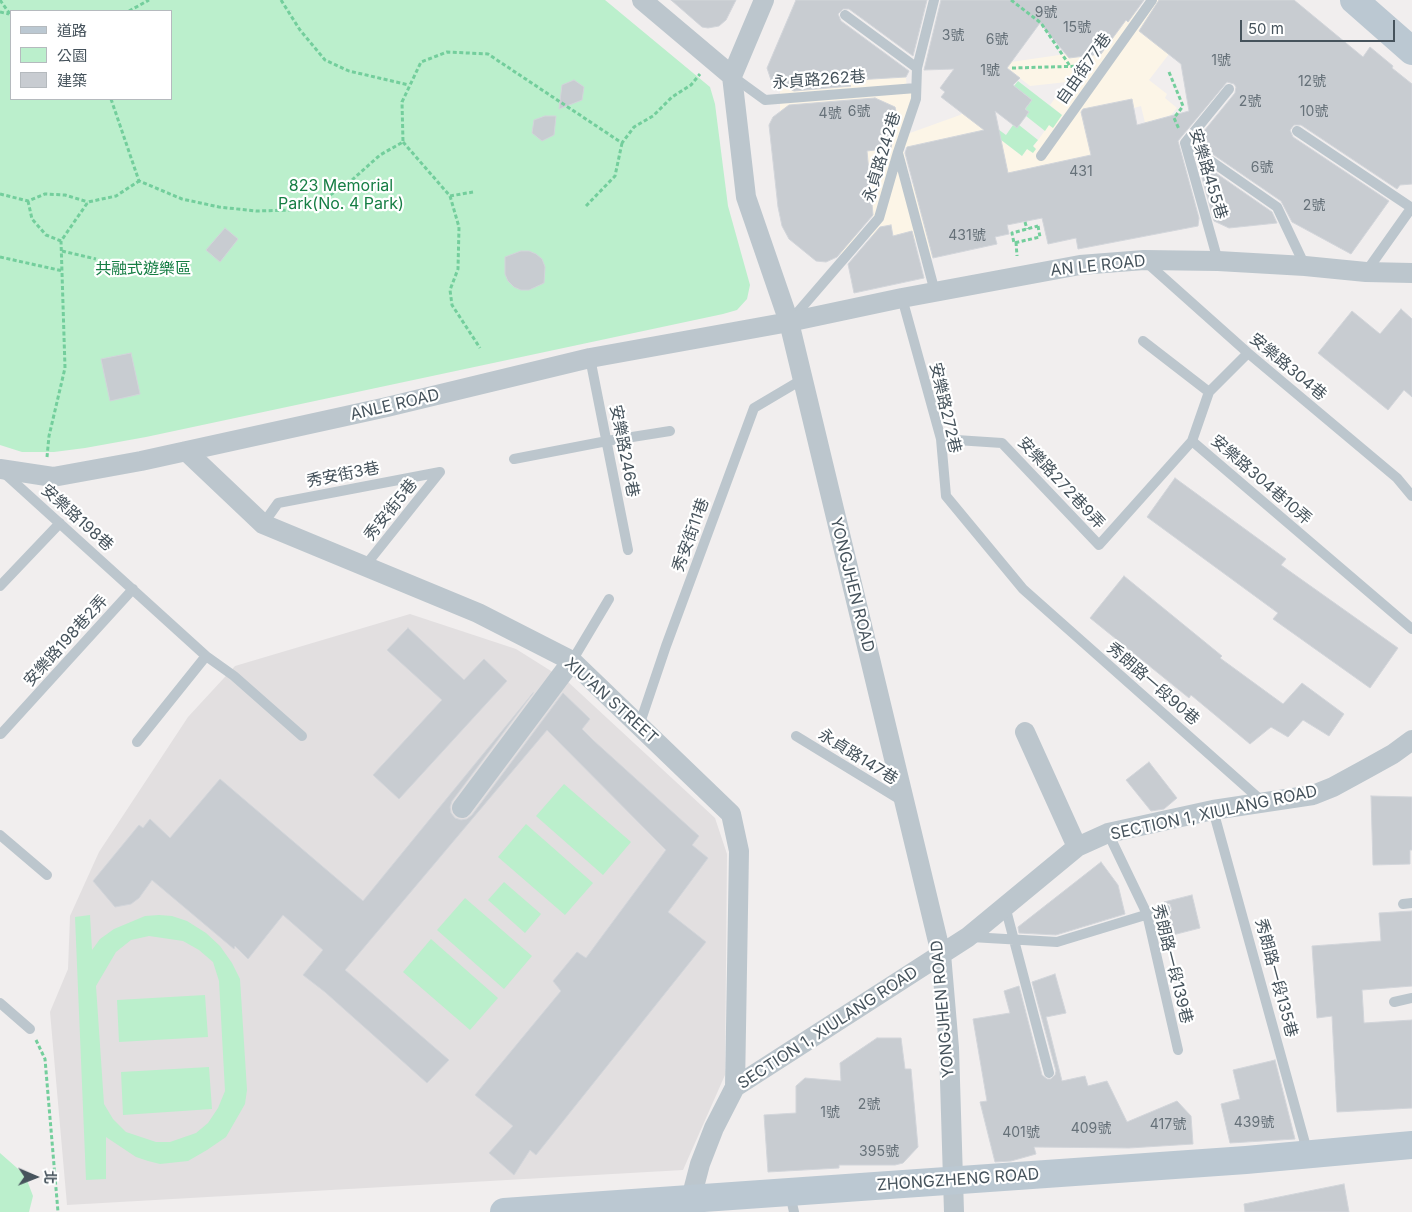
<!DOCTYPE html>
<meta charset="utf-8">
<style>
body{margin:0}
#map{position:relative;width:1412px;height:1212px;overflow:hidden;background:#f1eeee;font-family:Inter,"Noto Sans TC",sans-serif}
canvas{display:block}
.legend{position:absolute;left:10px;top:10px;width:162px;height:90px;box-sizing:border-box;background:#fff;border:1px solid #b5babe;margin:0;padding:6px 9px;list-style:none;font-size:15px;color:#46535c}
.legend li{display:flex;align-items:center;gap:10px;height:25px}
.legend b{width:25px;border:1px solid #b5babe}
.north{position:absolute;left:10px;top:1152px;width:50px;height:50px;-webkit-text-stroke:4px #fff;paint-order:stroke;rotate:91deg;font-size:14px;font-weight:700;line-height:20px;text-align:center;color:#46535c}
.north::after{content:'';display:block;margin:auto;width:18px;height:22px;background:#46535c;clip-path:polygon(50% 0,100% 100%,50% 72%,0 100%)}
.scale{position:absolute;left:1240px;top:20px;width:155px;height:22px;box-sizing:border-box;border:2px solid #46535c;border-top:0;padding-left:6px;font-size:15px;line-height:18px;white-space:nowrap;color:#46535c;-webkit-text-stroke:4px #fff;paint-order:stroke}
</style>
<div id="map">
<canvas width="1412" height="1212"></canvas>
<ul class="legend">
<li><b style="height:6px;background:#bbc8d2"></b>道路</li>
<li><b style="height:14px;background:#bbefcc"></b>公園</li>
<li><b style="height:14px;background:#c8ccd1"></b>建築</li>
</ul>
<div class="north">北</div>
<div class="scale">50 m</div>
</div>
<script>
const ctx = document.querySelector('canvas').getContext('2d');
ctx.lineJoin = 'round';
function fillPath(path, color) { ctx.fillStyle = color; ctx.fill(path, 'evenodd'); }
const shape = rows => new Path2D(rows.map(r => 'M' + r).join(''));
function trace(path, color, width, dash) { ctx.strokeStyle = color; ctx.lineWidth = width; ctx.lineCap = dash ? 'butt' : 'round'; ctx.setLineDash(dash || []); ctx.stroke(path); }
function write(font, color, halo, rows, align = 'center') {
  ctx.font = font + ' Inter,"Noto Sans TC",sans-serif'; ctx.lineWidth = 4.5; ctx.setLineDash([]); ctx.textBaseline = 'middle'; ctx.strokeStyle = halo; ctx.fillStyle = color; for (const [text, x, y, turn = 0] of rows) {
    ctx.save(); ctx.translate(x, y); ctx.rotate((+turn || 0) * Math.PI / 180); ctx.textAlign = isNaN(turn) ? turn : align; if (halo) ctx.strokeText(text, 0, 0); ctx.fillText(text, 0, 0); ctx.restore();
  }
}
const commercial = shape([
 [1146,0,1183,0,1158,6,1139,31,1169,54,1149,80,1167,94,1165,98,1177,108,1171,115,1145,123,1141,106,1134,108,1131,99,1081,110,1091,155,997,176,996,173,1007,170,1003,151,986,130,903,148,911,184,915,184,922,220,924,220,932,258,921,261,917,240,904,243,902,234,893,236,891,225,885,226,879,232,862,241,847,259,839,252,873,220,867,151,891,148,897,116,894,107,858,104,780,111,780,84,906,77,907,93,915,93,910,133,960,115,964,112,1022,156,1027,149,1033,147,1049,125,1062,115,1050,105,1067,82,1030,86,1007,68,1011,62,1066,54,1069,58,1101,54,1133,11,1136,13]
]);
const education = shape([
 [410,614,516,649,567,681,715,818,727,854,725,1075,683,1170,67,1205,50,1012,68,969,70,916,99,852,188,717,235,666]
]);
const green = shape([
 [0,0,605,0,710,87,715,104,728,206,750,285,747,299,737,310,723,314,146,437,85,448,54,452,22,452,0,445],
 [11,11,171,11,171,99,11,99],
 [1018,81,1062,115,1053,128,1049,125,1045,131,1026,116,1029,112,1025,109,1032,100,1014,86],
 [983,118,1006,135,1013,125,1017,128,1019,125,1038,140,1033,146,1036,149,1033,153,1027,149,1022,156,979,123],
 [564,784,631,842,603,875,536,816],
 [526,824,593,883,565,915,498,857],
 [504,882,541,914,525,933,488,900],
 [465,898,532,956,504,989,437,930],
 [90,915,92,950,100,939,114,929,145,916,159,915,172,916,187,921,206,933,220,946,232,963,240,979,247,1090,245,1104,226,1137,207,1150,188,1161,160,1164,148,1161,136,1157,106,1137,106,1179,86,1180,75,917],
 [149,936,183,941,199,950,213,962,219,981,225,1091,218,1108,208,1123,196,1133,170,1142,156,1142,126,1132,113,1119,104,1104,96,986,116,952,131,940],
 [431,939,498,998,470,1030,403,972],
 [205,995,208,1037,119,1042,117,1000],
 [209,1067,212,1109,123,1115,121,1072],
 [0,1153,25,1175,33,1196,29,1212,0,1212]
]);
const building = shape([
 [671,0,736,0,726,20,719,26,708,28,702,27,671,0],
 [796,0,927,0,913,56,849,9,843,9,838,14,841,21,909,71,906,77,839,81,851,86,794,91,771,80,767,68,796,0],
 [941,0,1144,0,1128,22,1126,20,1101,54,1069,58,1040,23,1007,68,1020,78,1013,85,1032,100,1025,109,1029,112,1017,128,995,111,1008,173,1091,155,1081,112,1083,109,1132,99,1137,125,1189,111,1181,64,1139,31,1159,0,1294,0,1363,57,1370,47,1393,66,1392,68,1412,84,1412,184,1400,185,1397,189,1301,125,1294,125,1290,130,1293,137,1389,201,1351,254,1292,222,1281,201,1195,142,1235,93,1236,87,1234,84,1227,82,1178,141,1199,218,1198,226,1078,249,1076,238,1048,244,1042,218,1007,225,1009,234,995,237,997,244,933,258,905,153,907,147,984,130,941,97,945,92,940,88,954,69,924,70,941,0],
 [574,80,584,87,582,100,559,109,562,85,574,80],
 [875,98,895,107,897,116,891,148,867,151,873,215,837,257,826,262,816,261,789,239,782,226,778,207,769,125,773,117,789,105,875,98],
 [545,116,556,116,554,135,542,141,532,133,534,120,545,116],
 [1197,160,1272,212,1277,223,1229,228,1214,221,1197,160],
 [891,225,893,236,912,231,924,278,854,293,848,264,880,227,891,225],
 [225,228,238,239,220,262,206,250,225,228],
 [521,251,529,251,536,254,542,259,545,267,544,283,529,290,521,290,514,287,508,281,505,274,505,257,521,251],
 [1401,309,1412,319,1412,397,1404,390,1388,410,1318,353,1352,311,1380,334,1401,309],
 [131,353,140,394,110,401,101,359,131,353],
 [1175,478,1286,559,1281,565,1398,648,1370,688,1273,619,1278,613,1147,517,1175,478],
 [1124,576,1222,656,1220,658,1283,704,1302,683,1344,714,1329,736,1303,720,1288,737,1271,727,1250,744,1191,695,1189,698,1090,618,1124,576],
 [408,628,464,680,484,659,507,681,399,799,373,775,442,700,387,650,408,628],
 [533,693,452,801,450,807,451,813,455,818,461,820,467,819,472,815,563,693,590,719,582,729,594,741,699,836,692,845,708,858,668,912,706,942,536,1155,530,1150,514,1175,489,1153,513,1126,475,1095,561,991,553,981,577,952,586,958,666,850,547,730,345,970,449,1060,427,1083,325,992,303,975,323,950,283,915,248,959,235,946,234,949,152,880,139,898,131,904,115,907,93,881,139,825,143,828,150,819,170,838,220,779,363,901,533,693],
 [1149,762,1177,798,1164,809,1151,811,1126,780,1149,762],
 [1371,796,1412,797,1412,850,1410,850,1410,864,1373,865,1371,796],
 [1101,862,1118,885,1125,914,1056,935,1019,933,1018,927,1101,862],
 [1192,895,1200,928,1161,938,1157,919,1167,915,1172,910,1170,904,1164,902,1192,895],
 [1412,911,1412,986,1362,990,1364,1023,1412,1020,1412,1108,1337,1112,1332,1016,1317,1018,1312,946,1381,941,1379,913,1412,911],
 [1055,974,1066,1013,1046,1017,1062,1081,1085,1076,1088,1086,1107,1081,1127,1122,1177,1101,1191,1116,1193,1144,1129,1148,1034,1147,1036,1154,1011,1161,995,1162,980,1102,987,1101,973,1019,1010,1013,1004,991,1019,986,1042,1075,1047,1079,1051,1079,1055,1075,1056,1071,1032,982,1055,974],
 [877,1038,901,1038,905,1069,911,1069,918,1147,903,1163,895,1165,839,1165,839,1168,768,1172,764,1115,796,1113,796,1086,805,1078,841,1081,840,1063,877,1038],
 [1275,1060,1295,1139,1230,1143,1221,1104,1240,1099,1233,1070,1275,1060],
 [1344,1184,1349,1212,1245,1212,1244,1204,1344,1184]
]);
const path = shape([
 [0,0,10,14],
 [281,0,300,30,325,60,349,71,409,85],
 [1011,0,1041,23,1070,66],
 [129,11,149,0],
 [0,12,9,14],
 [1012,68,1086,66],
 [1169,72,1183,106,1174,118,1179,129],
 [111,99,139,181,182,199,219,207,256,211,291,210,323,200,352,180,380,155,403,142,402,102,421,62,447,52,488,54,622,143,634,127,653,116,672,97,691,85,700,74],
 [403,142,450,196,459,227,458,269,450,290,452,305,480,348],
 [0,194,28,201,45,194,65,195,88,202],
 [450,196,473,192],
 [28,201,32,219,46,235,61,241],
 [586,206,615,176,622,143],
 [1025,222,1027,229],
 [1038,226,1040,237,1014,243,1012,233,1038,226],
 [1016,242,1017,256],
 [62,251,96,259],
 [0,257,63,271],
 [47,457,49,436,65,368,61,241,88,202,116,196,139,181],
 [36,1040,45,1059,58,1212]
]);
const lane = shape([
 [845,15,917,68],
 [732,76,765,100,916,88],
 [1297,131,1412,208],
 [1185,143,1277,207,1305,266],
 [1185,143,1218,261],
 [1185,143,1229,89],
 [898,153,935,292],
 [1041,156,1152,0],
 [1146,262,1248,353,1397,478,1412,496],
 [1366,272,1412,207],
 [902,298,941,439,946,496,1023,589,1263,802],
 [791,320,879,218,898,152,916,99,917,68,934,0],
 [1143,341,1209,392,1192,441,1412,629],
 [590,358,628,550],
 [1209,392,1248,353],
 [941,439,1002,443,1099,545,1192,441],
 [514,459,607,441,670,431],
 [3,472,206,656,137,742],
 [263,524,278,503,440,472],
 [365,566,440,472],
 [0,586,60,523],
 [206,656,234,676,302,736],
 [572,661,609,599],
 [639,726,666,646,754,408,803,379],
 [0,734,1,734,133,589],
 [796,736,904,802],
 [1213,810,1308,1154],
 [1108,833,1147,914,1178,1050],
 [0,835,47,875],
 [1403,904,1412,903],
 [1005,906,1049,1073],
 [971,937,1057,942,1165,909],
 [1394,1002,1412,998],
 [0,1003,30,1029],
 [790,1194,794,1212]
]);
const street = shape([
 [642,0,732,76],
 [764,0,732,76,746,197,789,322,941,954,949,1048,954,1212],
 [186,451,263,524,478,613,572,661,731,814,739,851,735,1087],
 [0,469,53,477,141,461,387,407,590,358,789,322,902,298,1080,265,1144,260,1218,261,1305,266,1366,272,1412,273],
 [1025,732,1077,847],
 [462,808,572,661],
 [688,1210,700,1164,714,1128,735,1087,968,937,1077,847,1108,833,1213,810,1313,795,1333,787,1366,769,1393,754,1412,740]
]);
const secondary = shape([
 [1354,0,1412,51],
 [504,1212,1246,1160,1412,1145]
]);
const numberNames = [
 ["9號",1046,13],
 ["15號",1077,28],
 ["3號",953,36],
 ["6號",997,40],
 ["1號",1221,61],
 ["1號",990,71],
 ["12號",1312,82],
 ["2號",1250,102],
 ["6號",859,112],
 ["10號",1314,112],
 ["4號",830,114],
 ["6號",1262,168],
 ["431",1081,172],
 ["2號",1314,206],
 ["431號",967,236],
 ["2號",869,1105],
 ["1號",830,1113],
 ["439號",1254,1123],
 ["417號",1168,1125],
 ["409號",1091,1129],
 ["401號",1021,1133],
 ["395號",879,1152]
];
const streetNames = [
 ["自由街77巷",1084,69,-55],
 ["永貞路262巷",819,80,-4],
 ["永貞路242巷",882,157,-73],
 ["安樂路455巷",1208,174,73],
 ["AN LE ROAD",1098,266,-6],
 ["安樂路304巷",1288,367,40],
 ["ANLE ROAD",395,405,-13],
 ["安樂路272巷",945,408,77],
 ["安樂路246巷",624,451,79],
 ["秀安街3巷",343,475,-11],
 ["安樂路304巷10弄",1261,480,41],
 ["安樂路272巷9弄",1061,483,47],
 ["秀安街5巷",391,510,-51],
 ["安樂路198巷",77,518,42],
 ["秀安街11巷",691,535,-70],
 ["YONGJHEN ROAD",852,585,76],
 ["安樂路198巷2弄",66,641,-48],
 ["秀朗路一段90巷",1153,684,41],
 ["XIU'AN STREET",611,701,42],
 ["永貞路147巷",858,757,32],
 ["SECTION 1, XIULANG ROAD",1214,813,-12],
 ["秀朗路一段139巷",1172,964,76],
 ["秀朗路一段135巷",1276,978,75],
 ["YONGJHEN ROAD",943,1009,-95],
 ["SECTION 1, XIULANG ROAD",828,1028,-33],
 ["ZHONGZHENG ROAD",958,1180,-4]
];
const parkNames = [
 ["823 Memorial",341,186],
 ["Park(No. 4 Park)",341,204],
 ["共融式遊樂區",143,269]
];
fillPath(commercial, '#fcf5e7');
fillPath(education, '#e2dfe0');
fillPath(green, '#bbefcc');
fillPath(building, '#c8ccd1');
trace(building, '#d2d5da', 1);
trace(path, '#73ce9c', 3, [4, 2.5]);
trace(lane, '#bcc6cd', 10);
trace(street, '#bcc6cd', 20);
trace(secondary, '#bbc8d2', 28);
write('14px', '#667179', null, numberNames);
write('16px', '#46535c', '#fff', streetNames);
write('16px', '#167e44', '#fff', parkNames);
</script>
